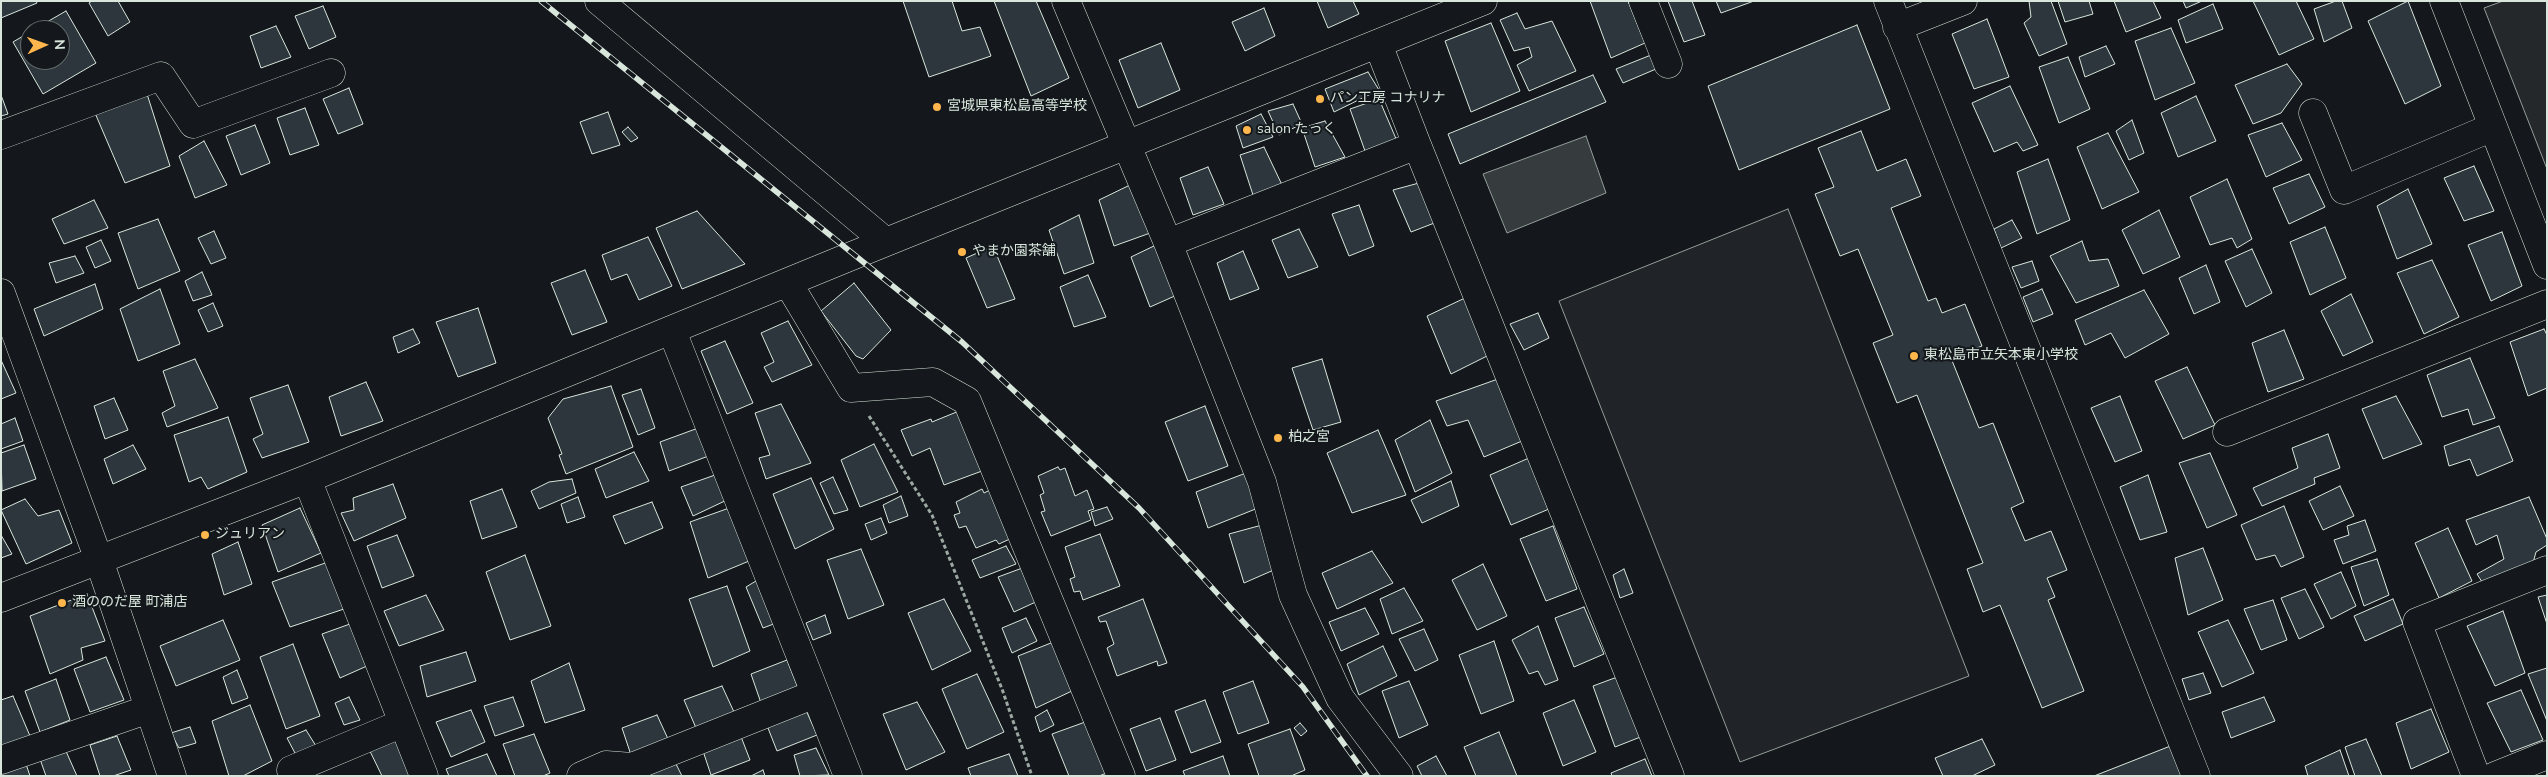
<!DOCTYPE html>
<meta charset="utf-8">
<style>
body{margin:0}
#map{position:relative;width:2548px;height:777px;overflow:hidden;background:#14181c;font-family:"Nunito Sans",sans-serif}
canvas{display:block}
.frame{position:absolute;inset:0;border:2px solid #d8e6dc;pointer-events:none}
.north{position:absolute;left:20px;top:20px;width:50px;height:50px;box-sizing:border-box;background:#14181c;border:1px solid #626a69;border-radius:50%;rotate:88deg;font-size:14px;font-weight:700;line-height:20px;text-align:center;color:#d8e6dc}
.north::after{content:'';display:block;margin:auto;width:18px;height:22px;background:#ffb74d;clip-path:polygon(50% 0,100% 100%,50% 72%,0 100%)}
</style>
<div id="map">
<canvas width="2548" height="777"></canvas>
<div class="frame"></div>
<div class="north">N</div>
</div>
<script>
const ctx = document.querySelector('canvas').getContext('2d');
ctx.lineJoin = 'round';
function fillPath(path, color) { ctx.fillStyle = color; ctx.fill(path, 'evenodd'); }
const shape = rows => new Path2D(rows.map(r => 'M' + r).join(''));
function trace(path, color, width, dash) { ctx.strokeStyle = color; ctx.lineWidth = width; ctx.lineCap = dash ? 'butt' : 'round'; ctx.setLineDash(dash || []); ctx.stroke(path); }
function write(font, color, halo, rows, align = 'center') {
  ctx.font = font + ' "Nunito Sans","Noto Sans JP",sans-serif'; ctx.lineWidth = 4; ctx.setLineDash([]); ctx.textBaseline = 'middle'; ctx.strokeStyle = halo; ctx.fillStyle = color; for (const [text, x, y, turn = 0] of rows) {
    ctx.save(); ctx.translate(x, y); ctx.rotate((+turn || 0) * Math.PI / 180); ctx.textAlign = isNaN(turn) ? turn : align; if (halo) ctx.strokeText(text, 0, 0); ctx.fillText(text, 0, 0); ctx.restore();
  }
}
const green = shape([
 [1788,209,1969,676,1740,762,1559,301,1788,209]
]);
const parking = shape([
 [2503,1,2547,1,2547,169,2484,8,2503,1]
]);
const water = shape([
 [1586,136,1606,193,1507,233,1483,174,1586,136]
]);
const building = shape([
 [1,1,36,1,37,3,1,18,1,1],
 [92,1,118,1,130,22,108,36,89,3,92,1],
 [903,1,952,1,962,31,980,27,991,56,929,77,903,1],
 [994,1,1036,1,1069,78,1031,96,994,1],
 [1317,1,1353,1,1359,14,1328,28,1317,1],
 [1590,1,1628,1,1645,43,1611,58,1590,1],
 [1668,1,1692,1,1705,35,1684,42,1668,1],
 [1716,1,1754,1,1721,13,1716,1],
 [2029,1,2051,1,2067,44,2039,56,2024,23,2031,17,2029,1],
 [2058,1,2089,1,2093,14,2065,22,2058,1],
 [2114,1,2153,1,2161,18,2126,32,2114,1],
 [2183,1,2202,1,2186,8,2183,1],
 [2253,1,2296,1,2314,39,2279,55,2253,1],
 [2336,1,2342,1,2352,28,2324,42,2314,9,2336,1],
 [2408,1,2441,86,2405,104,2368,21,2408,1],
 [2213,4,2223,29,2186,43,2178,20,2213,4],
 [323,6,336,37,309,49,295,16,323,6],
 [1264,8,1275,36,1245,51,1232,22,1264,8],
 [66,11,96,63,43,94,13,42,30,32,30,60,60,60,60,30,33,30,66,11],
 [1517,13,1525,29,1552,21,1576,71,1529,91,1517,65,1532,57,1529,47,1514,51,1500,20,1517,13],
 [1987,19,2009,77,1974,89,1952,34,1987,19],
 [1491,23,1520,91,1471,112,1445,41,1491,23],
 [1857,25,1890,109,1739,170,1708,86,1857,25],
 [276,26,291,57,261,68,250,36,276,26],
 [2171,28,2195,83,2155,100,2135,41,2171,28],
 [1161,43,1180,90,1138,108,1119,60,1161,43],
 [2106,46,2115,64,2085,77,2079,57,2106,46],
 [1651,55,1656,69,1623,83,1616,69,1651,55],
 [2068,57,2090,109,2059,123,2039,67,2068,57],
 [2287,64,2302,84,2281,113,2253,124,2235,85,2287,64],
 [1368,72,1379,90,1334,112,1325,89,1368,72],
 [1593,75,1606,102,1460,164,1448,134,1593,75],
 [2010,86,2038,145,2023,151,2017,142,1994,152,1972,103,2010,86],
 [349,88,363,124,338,134,323,99,349,88],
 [147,94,170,166,125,183,95,113,147,94],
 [1,95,8,114,1,116,1,95],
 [2196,96,2216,141,2178,157,2161,113,2196,96],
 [1379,99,1397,141,1365,151,1350,109,1379,99],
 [1293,104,1302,124,1279,135,1268,111,1293,104],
 [305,108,319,145,290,155,277,118,305,108],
 [608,112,620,145,592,154,580,122,608,112],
 [1261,114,1273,137,1243,148,1236,126,1261,114],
 [2132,120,2144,153,2129,160,2116,131,2132,120],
 [1325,121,1345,157,1315,167,1302,128,1325,121],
 [2282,123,2302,160,2266,177,2248,135,2282,123],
 [255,125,270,163,241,175,226,136,255,125],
 [628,127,638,138,631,142,622,132,628,127],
 [1861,131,1877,171,1906,159,1921,196,1891,208,1928,301,1936,298,1942,313,1965,304,1982,346,1951,358,1979,428,1993,423,2024,502,2011,508,2025,541,2051,531,2067,570,2047,578,2055,597,2048,600,2084,691,2042,708,2000,605,1983,612,1967,569,1983,563,1917,395,1897,403,1873,343,1893,335,1858,249,1840,256,1815,194,1834,187,1818,148,1861,131],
 [2108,133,2139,192,2102,209,2077,147,2108,133],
 [204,141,227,185,195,198,179,156,204,141],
 [1264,147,1283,187,1253,195,1240,155,1264,147],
 [2048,159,2070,220,2037,234,2017,172,2048,159],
 [2474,166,2494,211,2464,221,2444,178,2474,166],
 [1208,167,1224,204,1193,215,1180,178,1208,167],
 [2309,174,2325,207,2289,224,2273,188,2309,174],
 [2227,179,2252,239,2237,248,2232,238,2210,245,2190,197,2227,179],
 [1419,183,1437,222,1411,232,1393,190,1419,183],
 [1132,184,1153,232,1114,246,1099,200,1132,184],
 [2408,189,2432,244,2397,259,2377,206,2408,189],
 [94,200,108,228,64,244,52,219,94,200],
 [1359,205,1374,246,1349,256,1332,214,1359,205],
 [2159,210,2180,257,2143,274,2122,230,2159,210],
 [697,211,745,264,682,289,656,228,697,211],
 [1079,215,1094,263,1064,274,1049,230,1079,215],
 [158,219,180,271,138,289,118,233,158,219],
 [2012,220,2022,238,2001,248,1994,229,2012,220],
 [2325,227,2346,278,2310,295,2290,242,2325,227],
 [1299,229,1318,267,1288,278,1272,240,1299,229],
 [214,231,226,258,211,264,198,238,214,231],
 [2502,232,2522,286,2491,301,2468,245,2502,232],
 [648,237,672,286,639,300,627,274,611,280,602,255,648,237],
 [101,240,111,261,95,268,86,247,101,240],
 [2082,241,2089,261,2108,259,2119,286,2076,303,2050,256,2082,241],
 [1156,245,1177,295,1150,307,1131,257,1156,245],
 [993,246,1015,299,987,308,966,258,993,246],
 [2252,249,2272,293,2246,307,2225,261,2252,249],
 [1243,251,1259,289,1230,300,1217,263,1243,251],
 [75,256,84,273,56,283,49,263,75,256],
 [2432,260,2459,317,2424,334,2397,273,2432,260],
 [2032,261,2039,281,2021,288,2012,267,2032,261],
 [2206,265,2220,302,2194,314,2179,278,2206,265],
 [585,270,607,322,572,335,551,283,585,270],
 [202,272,212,295,193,301,185,281,202,272],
 [1088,275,1106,317,1074,327,1060,287,1088,275],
 [854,283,891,330,863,359,856,356,821,311,854,283],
 [95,284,103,309,44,336,34,309,95,284],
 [160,289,180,344,138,361,120,309,160,289],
 [2042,289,2053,314,2033,322,2023,297,2042,289],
 [2144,290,2169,334,2125,358,2111,333,2085,345,2075,320,2144,290],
 [2351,294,2373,342,2343,356,2321,311,2351,294],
 [1467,297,1489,355,1451,374,1427,316,1467,297],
 [213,303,223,326,208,332,198,310,213,303],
 [478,308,496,363,458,377,436,322,478,308],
 [1538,313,1549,338,1524,350,1510,324,1538,313],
 [788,321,812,365,772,382,764,367,774,362,761,333,788,321],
 [413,329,420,343,398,353,393,337,413,329],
 [2544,329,2547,335,2547,388,2528,396,2510,342,2544,329],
 [2284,330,2304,379,2268,392,2252,343,2284,330],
 [725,341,753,403,727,414,701,351,725,341],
 [2470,358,2495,418,2473,425,2468,409,2442,417,2427,375,2470,358],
 [195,359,218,408,167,427,162,413,175,406,163,371,195,359],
 [1322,359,1341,422,1313,430,1292,368,1322,359],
 [1,360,16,393,1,399,1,360],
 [2187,367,2215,425,2183,439,2155,381,2187,367],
 [1498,379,1522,441,1484,457,1468,420,1447,426,1436,401,1498,379],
 [366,382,383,421,341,436,329,397,366,382],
 [288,385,309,442,262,458,253,439,263,434,250,398,288,385],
 [611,386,633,447,566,474,559,455,562,454,548,418,563,399,611,386],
 [641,389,655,428,638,435,622,395,641,389],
 [2120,396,2142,451,2115,462,2091,408,2120,396],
 [2396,396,2422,444,2383,459,2362,409,2396,396],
 [114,398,128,430,105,439,94,406,114,398],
 [781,404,811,463,766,479,759,458,770,455,755,413,781,404],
 [1205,406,1228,466,1188,481,1165,422,1205,406],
 [964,409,982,471,944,485,930,448,912,456,901,430,931,419,932,422,964,409],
 [228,417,247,472,208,489,201,477,189,482,174,435,228,417],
 [15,418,23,441,1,449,1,424,15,418],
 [1430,420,1452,473,1415,492,1395,440,1430,420],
 [2499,426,2513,461,2477,476,2470,459,2449,466,2444,446,2499,426],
 [701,427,711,455,669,471,660,442,701,427],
 [1378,430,1406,495,1352,513,1327,453,1378,430],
 [2328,434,2340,468,2314,478,2315,484,2262,506,2253,488,2298,468,2292,448,2328,434],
 [874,444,898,492,860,507,841,460,874,444],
 [24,445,36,479,2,491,1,453,24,445],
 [133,445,146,469,113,484,104,459,133,445],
 [634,452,649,481,606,498,595,469,634,452],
 [2210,453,2237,515,2207,528,2179,463,2210,453],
 [1529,458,1549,509,1511,525,1490,475,1529,458],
 [1058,467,1060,470,1065,468,1075,496,1087,490,1094,509,1088,511,1091,520,1051,536,1041,512,1045,511,1040,495,1044,493,1038,476,1058,467],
 [1246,473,1258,508,1208,528,1196,492,1246,473],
 [718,474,729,499,693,516,681,487,718,474],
 [2148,475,2167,532,2140,540,2120,487,2148,475],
 [833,477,848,510,834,514,820,483,833,477],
 [811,478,834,529,795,549,773,494,811,478],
 [572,479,576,493,539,509,531,491,549,482,572,479],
 [1451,481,1459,506,1422,523,1411,500,1451,481],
 [393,484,406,518,354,541,341,513,354,510,353,498,393,484],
 [2340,486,2354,516,2323,530,2309,501,2340,486],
 [994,488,1014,537,999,544,996,540,976,548,966,526,959,528,954,515,960,513,956,502,982,489,984,493,994,488],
 [502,489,517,527,482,539,470,501,502,489],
 [901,496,908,516,889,523,883,505,901,496],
 [578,497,585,517,567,523,561,504,578,497],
 [2529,497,2547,539,2547,545,2536,552,2533,563,2484,585,2477,574,2504,559,2497,535,2476,545,2466,520,2529,497],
 [25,499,38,516,59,510,72,543,26,564,1,510,25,499],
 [652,502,663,528,625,544,613,516,652,502],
 [2284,506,2304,557,2281,567,2275,555,2256,560,2241,525,2284,506],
 [732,507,754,559,708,578,690,522,732,507],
 [1107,507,1113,519,1095,526,1091,512,1107,507],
 [300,508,321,553,278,572,262,525,300,508],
 [881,518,887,533,871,540,865,524,881,518],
 [2365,520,2376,551,2343,564,2334,540,2349,535,2347,526,2365,520],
 [1262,525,1276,569,1244,583,1229,534,1262,525],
 [1553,526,1577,589,1546,601,1520,539,1553,526],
 [2448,528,2472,581,2439,598,2415,543,2448,528],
 [1100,534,1120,586,1083,600,1080,591,1074,592,1070,579,1075,577,1065,547,1100,534],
 [1,535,12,554,1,558,1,535],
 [397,535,414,576,382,588,367,546,397,535],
 [238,542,252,584,224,595,212,554,238,542],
 [1006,546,1016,564,980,578,972,560,1006,546],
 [2203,548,2223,600,2188,615,2175,558,2203,548],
 [861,549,884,605,848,619,827,560,861,549],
 [1372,551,1393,583,1337,609,1322,573,1372,551],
 [525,555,551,626,510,640,486,572,525,555],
 [2377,559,2389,595,2364,606,2351,567,2377,559],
 [328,562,344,609,290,627,272,582,328,562],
 [1483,564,1507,616,1477,630,1452,580,1483,564],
 [1025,567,1040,600,1014,612,998,577,1025,567],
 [1624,569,1633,593,1620,598,1613,575,1624,569],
 [2341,572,2356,606,2331,619,2314,584,2341,572],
 [761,578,779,622,763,628,746,587,761,578],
 [727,586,750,651,713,667,689,599,727,586],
 [1404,588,1423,621,1392,634,1380,599,1404,588],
 [2305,589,2324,627,2299,639,2281,598,2305,589],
 [87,594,105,641,81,648,83,660,50,674,30,616,87,594],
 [426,595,444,630,399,646,384,611,426,595],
 [2547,595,2547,624,2538,597,2547,595],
 [944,599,971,651,932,670,908,613,944,599],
 [1143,599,1167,663,1158,666,1157,661,1117,676,1107,648,1114,644,1106,621,1100,622,1098,617,1143,599],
 [2393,599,2403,624,2365,641,2354,616,2393,599],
 [2273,600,2287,640,2261,650,2244,609,2273,600],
 [1584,607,1604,654,1574,667,1555,618,1584,607],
 [1365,608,1379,634,1341,651,1329,622,1365,608],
 [2503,611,2525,673,2495,686,2467,626,2503,611],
 [825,615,831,633,813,640,806,623,825,615],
 [1026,618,1037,641,1012,653,1002,628,1026,618],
 [223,620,240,660,176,686,160,646,223,620],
 [2228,620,2254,673,2222,687,2198,632,2228,620],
 [350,624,367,666,340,678,322,634,350,624],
 [1538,626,1558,680,1545,685,1538,671,1529,674,1512,640,1538,626],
 [1424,629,1438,660,1415,671,1399,639,1424,629],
 [1056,641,1074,690,1036,708,1018,656,1056,641],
 [1494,641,1514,701,1481,714,1459,655,1494,641],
 [293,644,320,716,286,729,260,657,293,644],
 [1383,646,1397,676,1359,695,1347,664,1383,646],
 [466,652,476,681,427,697,420,666,466,652],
 [106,657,124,700,90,712,74,669,106,657],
 [787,660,798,688,761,703,751,674,787,660],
 [569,663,585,710,545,723,531,681,569,663],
 [2547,668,2547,721,2528,674,2547,668],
 [237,670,248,698,232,704,223,677,237,670],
 [2203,673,2211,693,2189,700,2182,679,2203,673],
 [977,674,1004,732,967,749,942,689,977,674],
 [1620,676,1643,736,1615,747,1593,686,1620,676],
 [56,679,70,720,40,732,25,691,56,679],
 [1253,681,1269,723,1238,734,1223,692,1253,681],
 [1409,681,1428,725,1399,738,1382,691,1409,681],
 [722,686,734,712,696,728,684,700,722,686],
 [2521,690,2543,740,2511,752,2487,703,2521,690],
 [13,696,30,736,1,747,1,700,13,696],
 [349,697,360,720,344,725,335,703,349,697],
 [513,697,524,726,495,736,484,706,513,697],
 [2264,697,2275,721,2231,738,2222,712,2264,697],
 [1205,700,1221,742,1191,753,1175,711,1205,700],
 [1574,700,1596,752,1563,766,1543,713,1574,700],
 [917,702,945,752,906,770,883,714,917,702],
 [250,705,272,761,243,776,229,776,212,721,250,705],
 [805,708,817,735,777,751,766,723,805,708],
 [2431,709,2449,752,2411,769,2396,723,2431,709],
 [471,710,485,742,451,757,436,722,471,710],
 [1047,710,1054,725,1040,732,1035,717,1047,710],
 [657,715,669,741,631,755,622,728,657,715],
 [1160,718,1176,760,1146,771,1130,729,1160,718],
 [1088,721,1109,772,1099,776,1069,776,1052,734,1088,721],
 [1300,723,1307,731,1301,736,1294,728,1300,723],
 [190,727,196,743,179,748,171,733,190,727],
 [1290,729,1305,770,1291,776,1259,776,1248,744,1290,729],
 [306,730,316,746,296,755,287,738,306,730],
 [1499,732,1517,776,1476,776,1464,747,1499,732],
 [534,734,550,773,543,776,515,776,503,744,534,734],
 [740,734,750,760,711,775,702,748,740,734],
 [398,735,415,772,407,776,382,776,367,745,398,735],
 [117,736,131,770,113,776,100,776,90,745,117,736],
 [1982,739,1995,765,1972,776,1943,776,1935,758,1982,739],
 [2366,739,2382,776,2355,776,2345,747,2366,739],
 [2173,745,2186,776,2094,776,2173,745],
 [816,748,829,775,800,776,794,755,816,748],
 [65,749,77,776,46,776,40,759,65,749],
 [2340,750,2349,776,2308,776,2305,766,2340,750],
 [487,754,497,776,449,776,446,769,487,754],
 [1009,754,1018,776,971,776,968,768,1009,754],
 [1223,756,1230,776,1185,776,1183,771,1223,756],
 [1436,756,1447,776,1422,776,1417,766,1436,756],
 [1645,759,1652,776,1612,776,1611,773,1645,759],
 [674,760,682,776,639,776,674,760],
 [26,764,30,776,1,776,1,774,26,764],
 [763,770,765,776,751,776,763,770]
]);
const path = shape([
 [869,416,932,515,1002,689,1032,776]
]);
const minor = shape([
 [599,1,886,242],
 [1066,1,1168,243,1262,482,1293,595,1340,698,1399,776],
 [1643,1,1668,64],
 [1888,1,2196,776],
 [2444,1,2547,265],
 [1897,27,1963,1],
 [2313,113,2344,190,2493,127],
 [1,135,161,76,193,124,331,73],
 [1417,145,1670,776],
 [1168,243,1417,145,1378,44],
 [788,283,851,388,933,382,967,401,1121,776],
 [1,293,99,560,172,776],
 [672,331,848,776],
 [2227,432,2547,304],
 [307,479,424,776],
 [1,598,307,479,854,255,1483,1],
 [1,760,149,709],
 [291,770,403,723],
 [581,776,606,765,632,767,815,694],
 [2476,776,2417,622,2547,570],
 [2495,776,2547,755]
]);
const rail = shape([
 [541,1,962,342,1139,508,1303,687,1367,776]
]);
const markers = [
 [1320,99,5,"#ffb74d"],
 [937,107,5,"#ffb74d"],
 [1247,130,5,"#ffb74d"],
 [962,252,5,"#ffb74d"],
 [1914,356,5,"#ffb74d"],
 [1278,438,5,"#ffb74d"],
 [205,535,5,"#ffb74d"],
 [62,603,5,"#ffb74d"]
];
const poiNames = [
 ["パン工房 コナリナ",1330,99],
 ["宮城県東松島高等学校",947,107],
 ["salon たっく",1257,130],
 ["やまか園茶舗",972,252],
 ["東松島市立矢本東小学校",1924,356],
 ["柏之宮",1288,438],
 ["ジュリアン",215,535],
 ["酒ののだ屋 町浦店",72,603]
];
fillPath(green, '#202428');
trace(green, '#939e99', 1);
fillPath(parking, '#24282b');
trace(parking, '#939e99', 1);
fillPath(water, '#363b3e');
trace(water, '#939e99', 1);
fillPath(building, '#2c363c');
trace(building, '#d8e6dc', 1);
trace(minor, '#d8e6dc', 29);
trace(path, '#9da8a2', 3, [4, 2.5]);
trace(minor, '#14181c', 28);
trace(rail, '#d8e6dc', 5.5);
trace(rail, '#14181c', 4, [11]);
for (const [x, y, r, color] of markers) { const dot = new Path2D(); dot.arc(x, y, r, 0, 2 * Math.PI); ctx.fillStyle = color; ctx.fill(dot); trace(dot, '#14181c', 2); }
write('14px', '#d8e6dc', '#14181c', poiNames, 'left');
</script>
